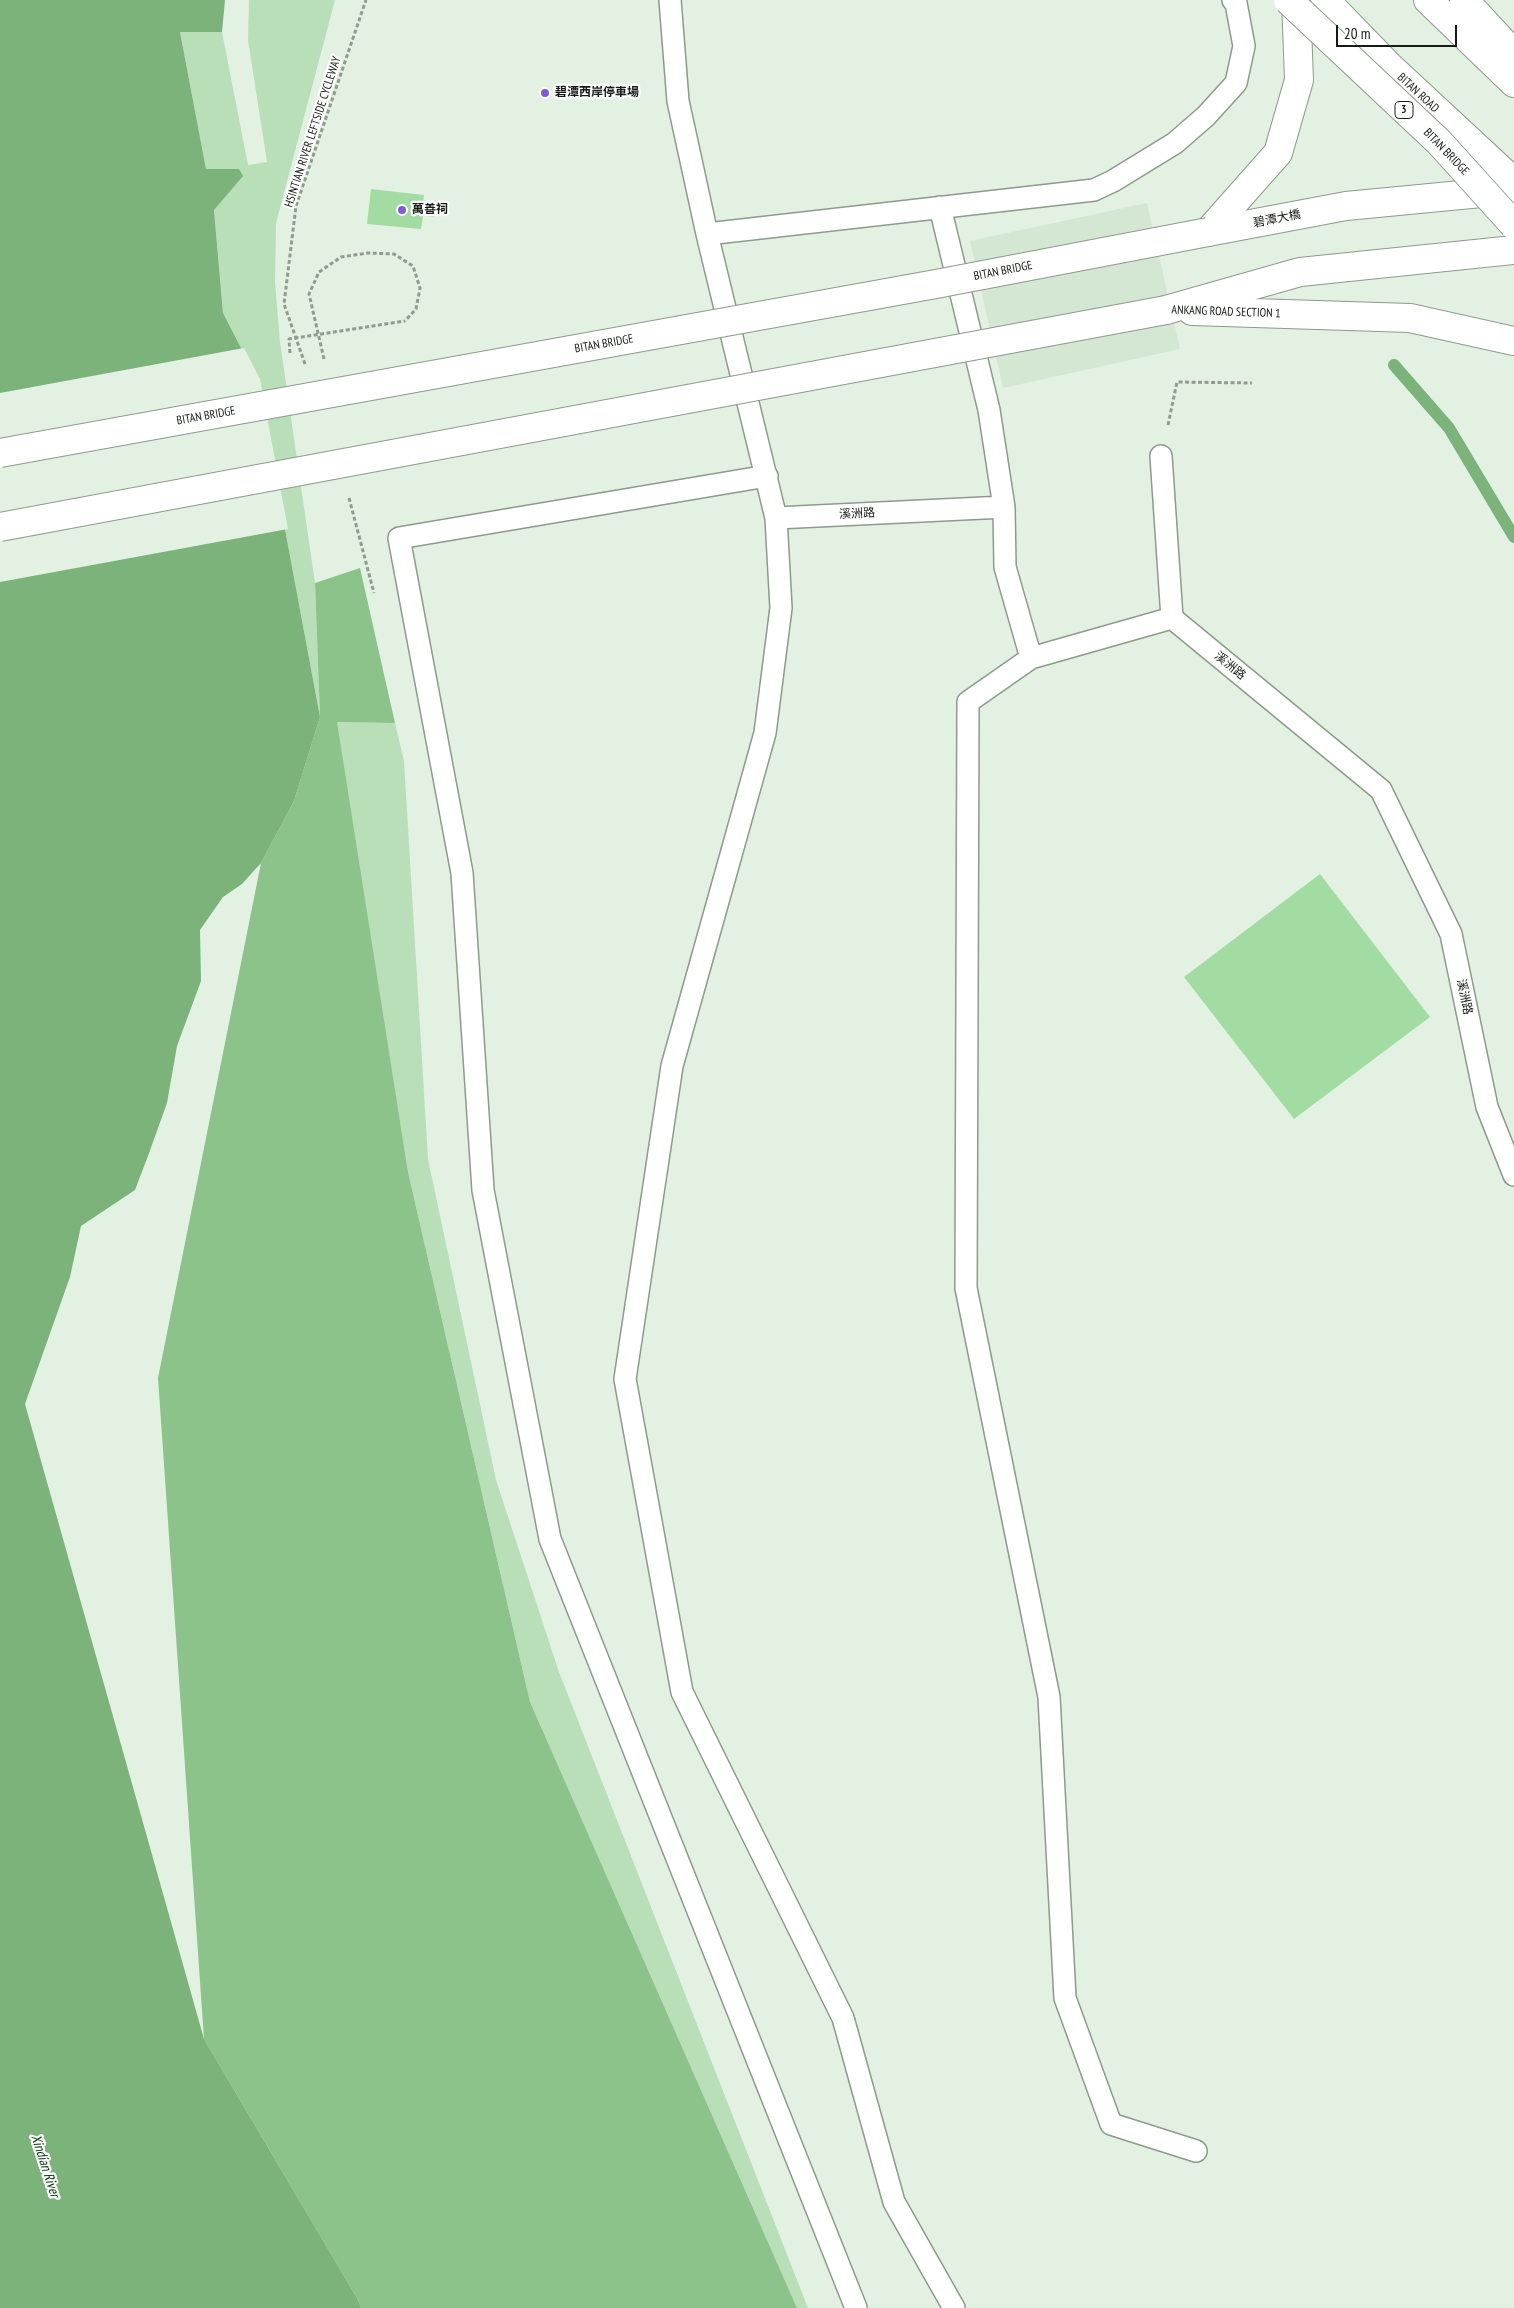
<!DOCTYPE html>
<meta charset="utf-8">
<style>
body{margin:0}
#map{position:relative;width:1514px;height:2308px;overflow:hidden;background:#e3f1e2;font-family:"PT Sans Narrow",sans-serif}
canvas{display:block}
.scale{position:absolute;left:1336px;top:25px;width:121px;height:22px;box-sizing:border-box;border:2px solid #161b16;border-top:0;padding-left:6px;font-size:15px;line-height:18px;white-space:nowrap;color:#161b16;-webkit-text-stroke:4px #fff;paint-order:stroke}
</style>
<div id="map">
<canvas width="1514" height="2308"></canvas>
<div class="scale">20 m</div>
</div>
<script>
const ctx = document.querySelector('canvas').getContext('2d');
ctx.lineJoin = 'round';
function fillPath(path, color) { ctx.fillStyle = color; ctx.fill(path, 'evenodd'); }
const shape = rows => new Path2D(rows.map(r => 'M' + r).join(''));
function trace(path, color, width, dash) { ctx.strokeStyle = color; ctx.lineWidth = width; ctx.lineCap = dash ? 'butt' : 'round'; ctx.setLineDash(dash || []); ctx.stroke(path); }
function write(font, color, halo, rows, align = 'center') {
  ctx.font = font + ' "PT Sans Narrow","Noto Sans TC",sans-serif'; ctx.lineWidth = 4.5; ctx.setLineDash([]); ctx.textBaseline = 'middle'; ctx.strokeStyle = halo; ctx.fillStyle = color; for (const [text, x, y, turn = 0] of rows) {
    ctx.save(); ctx.translate(x, y); ctx.rotate((+turn || 0) * Math.PI / 180); ctx.textAlign = isNaN(turn) ? turn : align; if (halo) ctx.strokeText(text, 0, 0); ctx.fillText(text, 0, 0); ctx.restore();
  }
}
const built = shape([
 [1147,203,1180,349,1003,388,970,241]
]);
const green = shape([
 [249,0,335,0,276,223,275,282,280,342,315,583,320,717,257,379,223,313,214,209,239,169,206,169,180,32,222,32,248,165,267,162,248,40],
 [336,722,395,723,404,761,428,1159,496,1480,559,1672,808,2308,797,2308,530,1702,408,1172]
]);
const forest = shape([
 [360,568,395,723,337,722,408,1172,530,1702,797,2308,361,2308,357,2298,204,2039,158,1378,261,863,294,801,320,717,315,583]
]);
const water = shape([
 [0,0,225,0,222,32,180,32,206,169,239,169,243,176,214,210,223,313,257,379,320,717,294,801,261,863,242,884,223,897,200,930,201,981,177,1046,167,1103,148,1156,135,1190,81,1226,70,1277,25,1404,204,2039,357,2298,361,2308,0,2308]
]);
const pier = shape([
 [244,348,260,379,288,529,0,582,0,393]
]);
const stream = shape([
 [1394,365,1449,428,1514,537]
]);
const building = shape([
 [371,189,424,195,423,203,435,205,434,217,423,216,421,229,367,224],
 [1320,874,1430,1017,1294,1119,1184,977]
]);
const path = shape([
 [324,359,309,294,319,272,341,257,368,253,394,254,413,266,420,288,416,309,405,321],
 [305,364,284,304,296,206,366,0],
 [1168,425,1177,382,1252,383],
 [349,498,374,593]
]);
const service = shape([
 [670,0,678,101,707,234],
 [940,207,989,410,1004,507],
 [1161,456,1172,618],
 [767,476,399,538,462,873,483,1190,550,1539,856,2308],
 [776,518,1004,507,1005,567,1031,658,1172,618,1381,790,1451,934,1487,1107,1514,1175],
 [1031,658,968,702,966,1288,1049,1697,1065,1998,1111,2124,1196,2151],
 [954,2308,894,2202,843,2018,682,1692,625,1379,672,1066,765,733,781,608,776,518,707,234,1094,190,1113,181,1175,143,1206,116,1236,83,1244,46,1236,3,1233,0]
]);
const minor = shape([
 [1208,232,1278,153,1299,80,1296,0]
]);
const tertiary = shape([
 [1325,0,1389,66,1514,182],
 [1428,0,1514,83]
]);
const secondary = shape([
 [1208,232,1346,206,1514,190],
 [1166,310,1300,272,1514,250],
 [1192,311,1410,318,1514,341]
]);
const motorway = shape([
 [1464,0,1514,54]
]);
const pathBridge = shape([
 [290,353,289,339,405,321]
]);
const secondaryBridge = shape([
 [0,453,936,284,1208,232],
 [0,527,1166,310]
]);
const motorwayBridge = shape([
 [1288,0,1439,142,1514,225]
]);
const markers = [
 [545,93,5,"#815bd5"],
 [402,210,5,"#815bd5"]
];
const shields = [
 [1404,110,18]
];
const shieldNames = [
 ["3",1404,110]
];
const poiNames = [
 ["碧潭西岸停車場",555,93],
 ["萬善祠",412,210]
];
const streetNames = [
 ["BITAN ROAD",1418,93,43],
 ["HSINTIAN RIVER LEFTSIDE CYCLEWAY",313,132,-72],
 ["BITAN BRIDGE",1446,152,46],
 ["碧潭大橋",1277,219,-11],
 ["BITAN BRIDGE",1003,271,-11],
 ["ANKANG ROAD SECTION 1",1226,312,2],
 ["BITAN BRIDGE",604,344,-10],
 ["BITAN BRIDGE",206,416,-10],
 ["溪洲路",857,514,-3],
 ["溪洲路",1230,666,39],
 ["溪洲路",1464,997,78]
];
const waterNames = [
 ["Xindian River",45,2166,72]
];
fillPath(built, '#d3e7d3');
fillPath(green, '#b8dfb7');
fillPath(forest, '#8bc38a');
fillPath(water, '#7cb37b');
fillPath(pier, '#e3f1e2');
trace(stream, '#7cb37b', 12);
fillPath(building, '#a3dca2');
trace(service, '#8d9a8c', 24);
trace(minor, '#8d9a8c', 30);
trace(tertiary, '#8d9a8c', 30);
trace(secondary, '#8d9a8c', 30);
trace(motorway, '#8d9a8c', 30);
trace(path, '#919b90', 3, [4, 2.5]);
trace(service, '#fff', 21);
trace(minor, '#fff', 28);
trace(tertiary, '#fff', 28);
trace(secondary, '#fff', 28);
trace(motorway, '#fff', 28);
trace(secondaryBridge, '#8d9a8c', 30, []);
trace(motorwayBridge, '#8d9a8c', 30, []);
trace(pathBridge, '#919b90', 3, [4, 2.5]);
trace(secondaryBridge, '#fff', 28);
trace(motorwayBridge, '#fff', 28);
for (const [x, y, r, color] of markers) { const dot = new Path2D(); dot.arc(x, y, r, 0, 2 * Math.PI); ctx.fillStyle = color; ctx.fill(dot); trace(dot, '#fff', 2); }
for (const [x, y, w] of shields) { const box = new Path2D(); box.roundRect(x - w / 2, y - 8.5, w, 17, 4); ctx.fillStyle = '#fff'; ctx.fill(box); trace(box, '#161b16', 1); }
write('bold 11px', '#161b16', null, shieldNames);
write('bold 12px', '#161b16', '#fff', poiNames, 'left');
write('12px', '#161b16', '#fff', streetNames);
write('italic 14px', '#0b330d', '#fff', waterNames);
</script>
